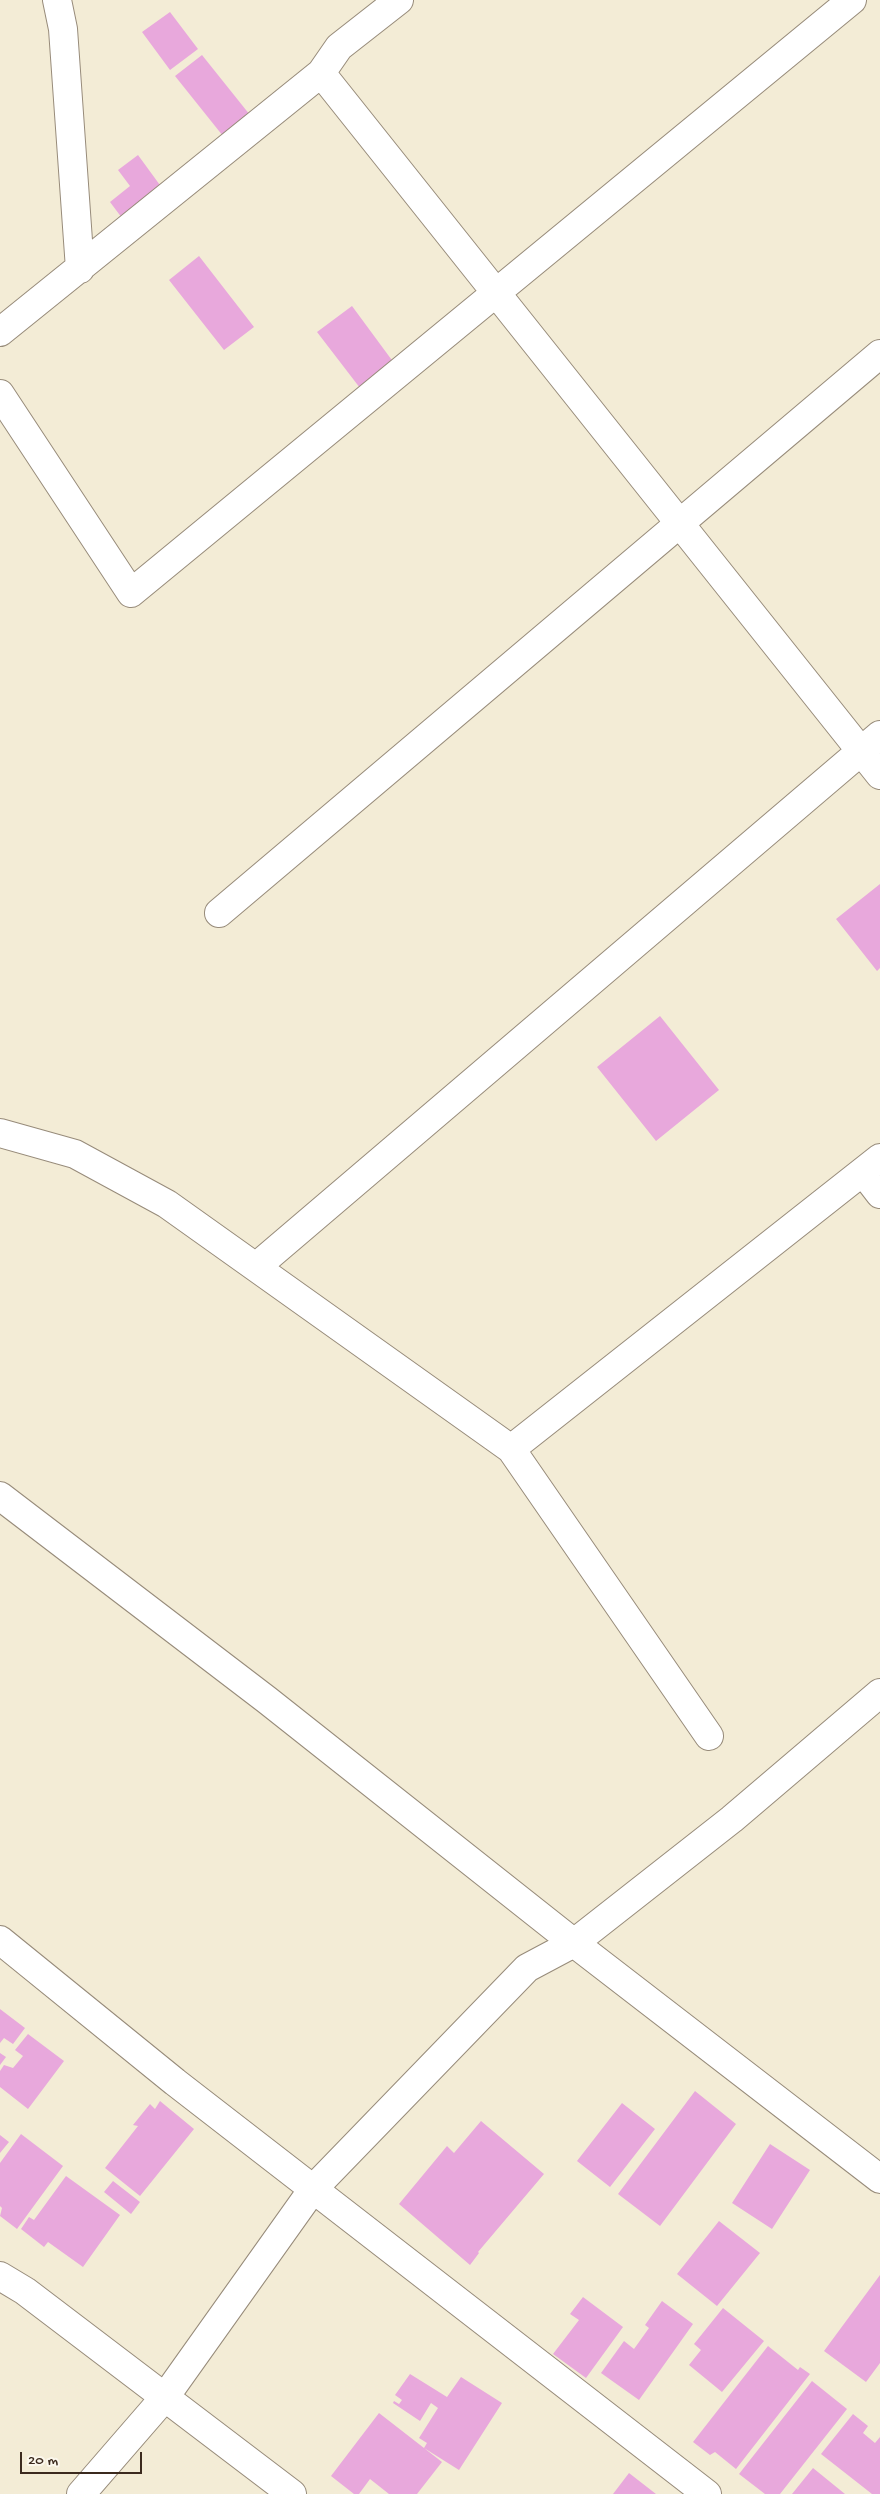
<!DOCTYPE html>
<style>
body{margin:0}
#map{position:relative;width:880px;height:2494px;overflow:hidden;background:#f3ecd6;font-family:"Gochi Hand",sans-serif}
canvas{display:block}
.scale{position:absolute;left:20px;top:2452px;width:122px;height:22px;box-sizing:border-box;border:2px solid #3b2a1e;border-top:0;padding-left:6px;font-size:15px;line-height:18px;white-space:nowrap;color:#3b2a1e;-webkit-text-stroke:4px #fbf7ec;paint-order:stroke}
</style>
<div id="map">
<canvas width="880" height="2494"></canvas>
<div class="scale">20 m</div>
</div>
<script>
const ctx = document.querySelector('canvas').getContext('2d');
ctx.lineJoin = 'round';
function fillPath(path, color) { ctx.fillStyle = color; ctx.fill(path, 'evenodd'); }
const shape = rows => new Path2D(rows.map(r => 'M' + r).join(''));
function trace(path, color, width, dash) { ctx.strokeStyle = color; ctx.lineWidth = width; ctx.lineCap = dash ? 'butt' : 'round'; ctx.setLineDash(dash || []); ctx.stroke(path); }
const building = shape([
 [170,12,198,49,170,70,142,32],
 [202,55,250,115,223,136,175,76],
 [138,155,165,192,125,222,110,202,130,186,118,170],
 [199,256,254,327,224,350,169,280],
 [352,306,394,363,360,388,317,332],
 [880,884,880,968,877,971,836,919],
 [660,1016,719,1090,656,1141,597,1067],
 [0,2009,25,2028,13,2044,4,2038,0,2043],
 [28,2034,64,2061,28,2109,0,2087,0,2071,4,2065,13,2068,23,2056,15,2050],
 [0,2053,6,2057,0,2065],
 [695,2091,736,2124,660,2226,618,2194],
 [160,2101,194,2129,140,2196,105,2168,138,2126,133,2125,150,2104,155,2109],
 [622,2103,655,2129,610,2187,577,2161],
 [481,2121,544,2174,478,2252,479,2253,470,2265,399,2204,447,2146,454,2153],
 [21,2134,63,2166,17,2229,0,2216,2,2208,0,2206,0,2163],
 [0,2135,9,2142,0,2153],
 [770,2144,810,2170,772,2229,732,2203],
 [66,2176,120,2215,83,2267,48,2242,44,2247,21,2229,29,2217,34,2220],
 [113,2181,140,2202,131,2214,104,2192],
 [719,2221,760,2253,717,2306,677,2274],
 [880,2275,880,2363,866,2382,824,2351],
 [583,2297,623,2327,586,2378,553,2354,579,2320,570,2314],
 [662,2301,693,2324,639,2400,601,2373,624,2341,634,2349,649,2328,645,2325],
 [723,2308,764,2341,722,2392,689,2365,701,2350,694,2344],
 [768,2346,798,2370,800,2367,810,2374,736,2469,715,2452,710,2455,693,2442],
 [410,2374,447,2397,461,2377,502,2403,459,2470,424,2448,427,2443,419,2438,438,2408,431,2403,420,2421,393,2403,394,2401,399,2404,402,2400,395,2395],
 [812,2381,847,2409,780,2494,765,2494,739,2474],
 [379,2413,442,2462,417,2494,389,2494,370,2479,359,2494,354,2494,331,2476],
 [853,2414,868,2426,863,2433,875,2443,880,2437,880,2494,872,2494,821,2454],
 [813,2468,845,2494,792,2494],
 [629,2473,656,2494,613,2494]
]);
const minor = shape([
 [57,0,63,29,80,269],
 [321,73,880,775],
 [0,332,321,73,339,47,399,0],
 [0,394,131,593,852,0],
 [219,913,880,354],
 [0,1133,75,1154,167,1204,511,1449,880,1158],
 [863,1172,880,1194],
 [256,1267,880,735],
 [511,1449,709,1736],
 [0,1496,267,1700,574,1943,880,2179],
 [0,1940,175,2082,707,2494],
 [81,2494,165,2397,313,2189,527,1968,574,1943,732,1819,880,1693]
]);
const tertiary = shape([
 [0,2276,25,2291,292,2494]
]);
fillPath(building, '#e8a8dc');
trace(minor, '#978b7a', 30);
trace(tertiary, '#978b7a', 30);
trace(minor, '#fff', 28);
trace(tertiary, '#fff', 28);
</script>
